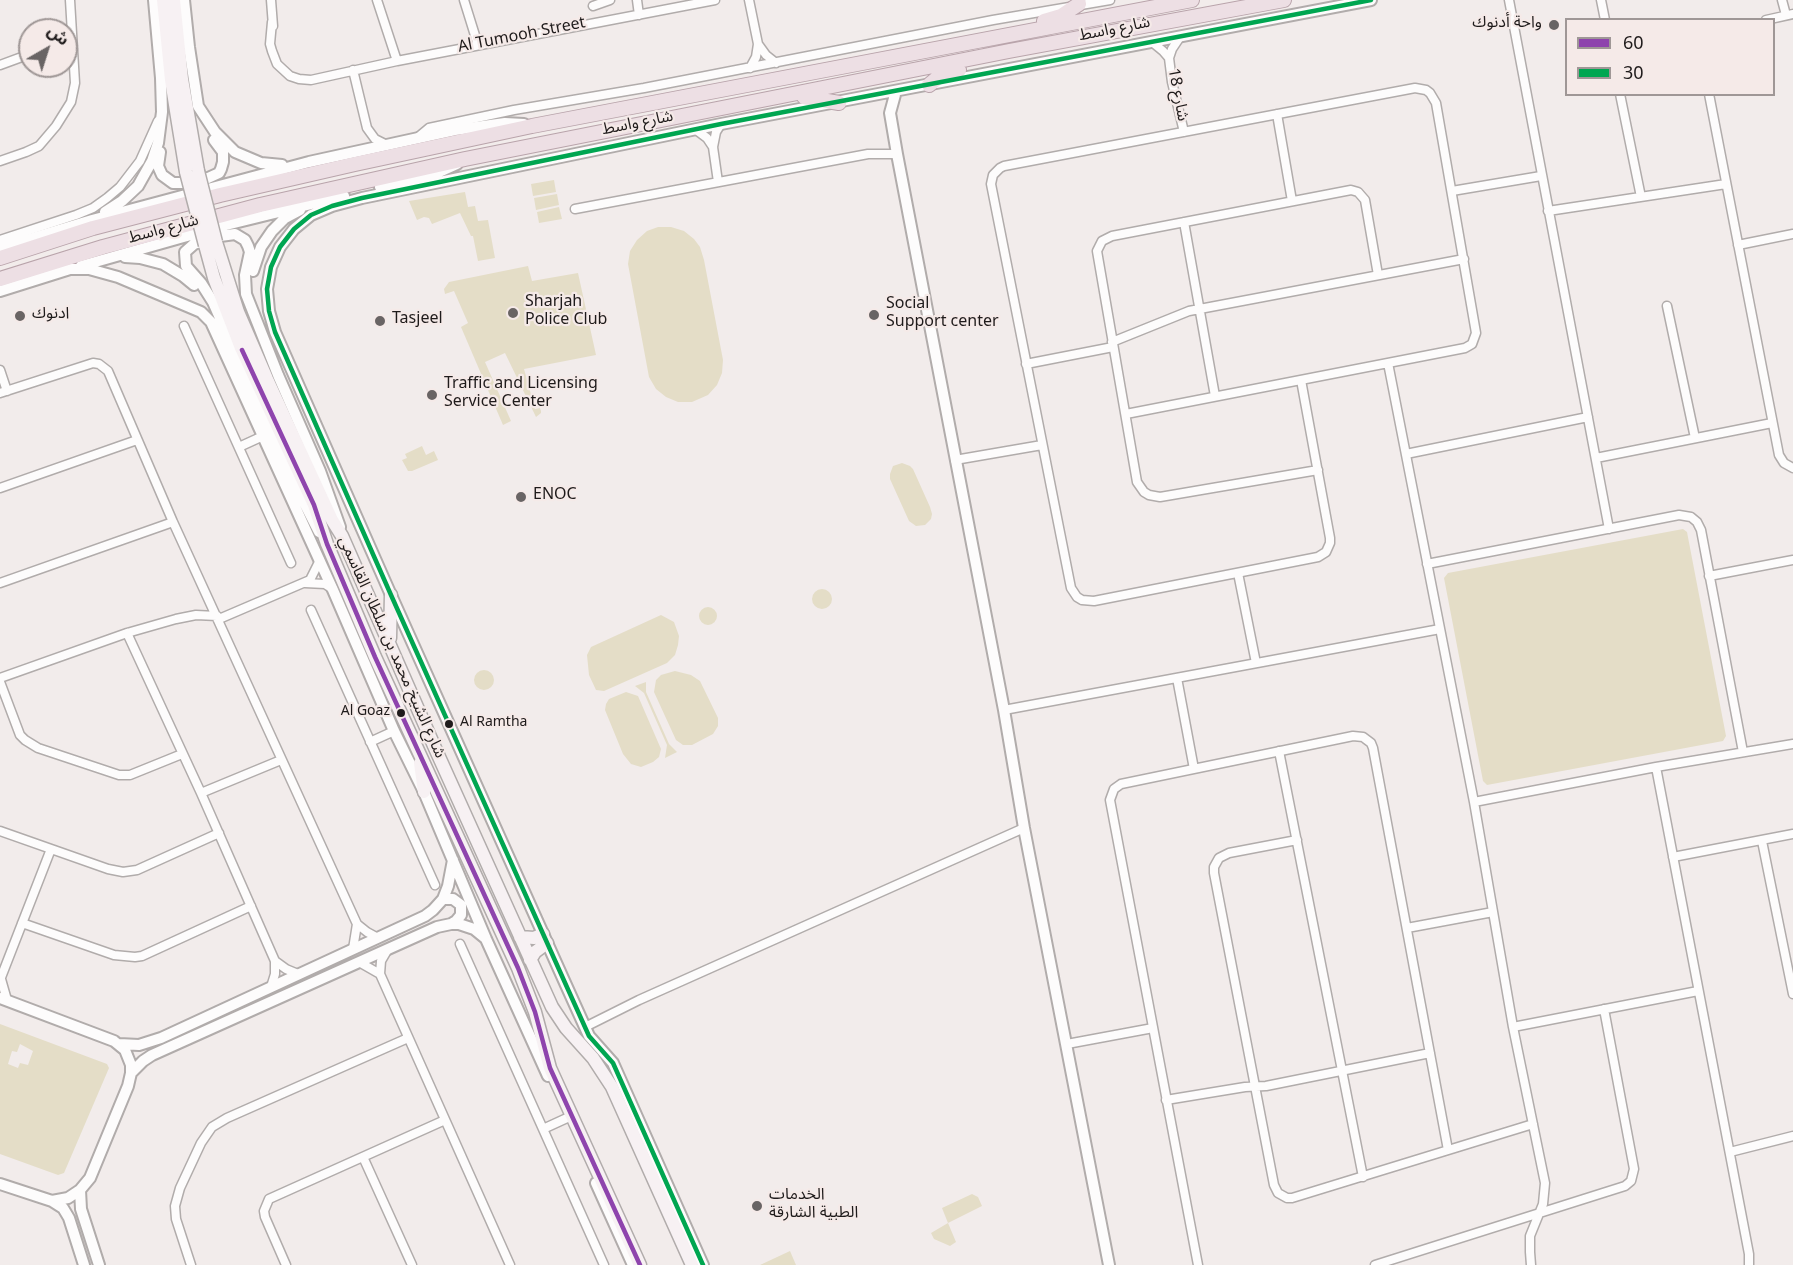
<!DOCTYPE html>
<meta charset="utf-8">
<style>
body{margin:0}
#map{position:relative;width:1793px;height:1265px;overflow:hidden;background:#f2eceb;font-family:Georgia,"Noto Sans Arabic",serif}
canvas{display:block}
.legend{position:absolute;left:1565px;top:18px;width:210px;height:78px;box-sizing:border-box;background:#f5eae8;border:2px solid #9f9796;margin:0;padding:8px 10px;list-style:none;font-size:18px;color:#1f1b1b}
.legend li{display:flex;align-items:center;gap:12px;height:30px}
.legend b{width:30px;border:2px solid #9f9796}
.north{position:absolute;left:18px;top:18px;width:60px;height:60px;box-sizing:border-box;background:#f5eae8;border:2px solid #9f9796;border-radius:50%;rotate:39deg;font-size:16px;font-weight:700;line-height:24px;text-align:center;color:#1f1b1b}
.north::after{content:'';display:block;margin:auto;width:21px;height:27px;background:#696464;clip-path:polygon(50% 0,100% 100%,50% 72%,0 100%)}
</style>
<div id="map">
<canvas width="1793" height="1265"></canvas>
<ul class="legend">
<li><b style="height:8px;background:#8e44ad"></b>60</li>
<li><b style="height:8px;background:#00a651"></b>30</li>
</ul>
<div class="north">ش</div>
</div>
<script>
const ctx = document.querySelector('canvas').getContext('2d');
ctx.lineJoin = 'round';
function fillPath(path, color) { ctx.fillStyle = color; ctx.fill(path, 'evenodd'); }
const shape = rows => new Path2D(rows.map(r => 'M' + r).join(''));
function trace(path, color, width, dash) { ctx.strokeStyle = color; ctx.lineWidth = width; ctx.lineCap = dash ? 'butt' : 'round'; ctx.setLineDash(dash || []); ctx.stroke(path); }
function write(font, color, halo, rows, align = 'center') {
  ctx.font = font + ' Georgia,"Noto Sans Arabic",serif'; ctx.lineWidth = 4.5; ctx.setLineDash([]); ctx.textBaseline = 'middle'; ctx.strokeStyle = halo; ctx.fillStyle = color; for (const [text, x, y, turn = 0] of rows) {
    ctx.save(); ctx.translate(x, y); ctx.rotate((+turn || 0) * Math.PI / 180); ctx.textAlign = isNaN(turn) ? turn : align; if (halo) ctx.strokeText(text, 0, 0); ctx.fillText(text, 0, 0); ctx.restore();
  }
}
const green = shape([
 [554,180,556,192,533,196,531,184],
 [465,192,468,207,475,206,478,221,488,220,495,258,478,261,473,236,471,236,460,213,432,224,429,218,424,217,417,220,409,201],
 [557,194,559,205,536,210,534,198],
 [559,207,562,219,539,223,537,212],
 [658,227,671,227,684,231,694,239,700,247,704,260,723,360,722,373,717,385,708,395,692,402,678,402,666,397,656,389,649,377,628,264,630,251,637,240,647,231],
 [528,266,532,281,578,273,596,355,524,369,535,409,540,408,541,411,541,413,536,417,505,353,485,362,511,421,503,425,461,327,468,323,454,291,445,294,444,289,449,282],
 [422,446,426,455,434,451,438,460,412,471,408,471,402,460,407,458,405,454],
 [902,463,910,466,913,469,930,507,932,514,931,519,925,525,916,526,909,521,890,479,890,474,893,466],
 [1683,529,1687,532,1726,736,1723,741,1487,785,1483,781,1444,578,1448,573],
 '812 599a10 10 0 1 1 20 0a10 10 0 1 1-20 0Z',
 '699 616a9 9 0 1 1 18 0a9 9 0 1 1-18 0Z',
 [661,615,674,622,679,636,678,645,675,655,667,663,604,691,596,690,589,675,587,655,591,647],
 '474 680a10 10 0 1 1 20 0a10 10 0 1 1-20 0Z',
 [675,671,691,675,700,681,718,718,718,726,713,734,692,745,683,745,676,740,654,692,656,680,661,675],
 [646,682,646,692,669,744,677,752,665,758,667,745,644,693,635,686],
 [626,692,638,696,661,749,659,757,653,762,641,767,631,764,623,754,605,710,606,704,609,699],
 [0,1024,107,1064,109,1068,64,1173,58,1175,0,1154],
 [20,1044,33,1051,28,1065,20,1063,18,1068,8,1064,12,1051,17,1052],
 [972,1194,978,1197,982,1206,948,1223,956,1242,950,1246,934,1239,931,1233,948,1223,942,1208],
 [790,1251,796,1265,760,1265]
]);
const minor = shape([
 [271,0,273,26],
 [377,0,397,61],
 [464,0,478,45],
 [637,0,639,15],
 [749,0,758,44,756,57,750,68],
 [1509,0,1609,529],
 [1601,0,1605,20],
 [1782,0,1786,15],
 [593,6,610,0],
 [1766,20,1793,14],
 [272,22,270,44,272,51,277,64,290,76,299,79,311,80,397,61,715,0],
 [1180,37,1172,49,1169,58,1172,82,1184,132],
 [1152,42,1163,51,1169,58],
 [758,44,766,55,776,63],
 [0,65,30,54],
 [353,70,367,128,375,139,387,145],
 [1620,94,1641,197],
 [1709,94,1779,455,1784,463,1793,468],
 [1277,114,1292,201],
 [695,129,707,138,713,147],
 [417,138,429,128,514,110,644,88,993,20,1110,0],
 [0,161,26,152,39,146,56,126,71,102,75,83,70,0],
 [718,182,713,147,716,132,721,124],
 [1452,191,1541,176],
 [575,209,868,154,897,154],
 [1548,211,1726,184],
 [1184,222,1215,396],
 [0,240,76,215,93,208,107,198,120,187,140,161,158,121],
 [1738,245,1793,234],
 [1667,306,1695,438],
 [184,326,291,563],
 [1112,342,1189,311,1464,259],
 [1388,363,1474,802,1513,1027,1545,1183,1543,1204,1530,1236,1530,1252,1531,1265],
 [1026,364,1113,347],
 [0,370,7,391],
 [0,393,93,363,99,364,108,371,173,522,357,924,367,932,378,938],
 [1126,414,1465,348,1472,344,1476,333,1436,103,1430,93,1426,90,1415,88,1004,166,1000,168,993,175,991,184,1071,588,1077,597,1082,600,1094,601,1318,557,1326,552,1330,543,1330,538,1301,380],
 [239,447,263,436],
 [1406,454,1588,417],
 [1596,458,1772,423],
 [955,460,1042,445],
 [1318,470,1160,497,1149,495,1144,492,1137,482,1097,251,1102,241,1112,236,1351,190,1358,192,1365,200,1378,275],
 [0,488,137,440],
 [1427,564,1679,515,1691,517,1697,522,1701,530,1743,752],
 [1238,573,1256,663],
 [1709,576,1793,560],
 [0,583,173,522],
 [305,583,325,584,333,589],
 [311,610,435,885],
 [219,619,310,580,320,560],
 [127,633,201,793,275,961,275,974,271,987],
 [0,678,127,633,176,619,196,615,217,616],
 [1177,678,1194,769],
 [0,682,20,735,25,740,38,748,119,775,130,775,182,754],
 [1004,710,1440,629],
 [370,742,394,731],
 [1279,751,1363,1177],
 [1656,767,1749,1254,1749,1265],
 [201,793,281,760],
 [1474,802,1656,767,1793,744],
 [0,831,108,869,123,872,137,870,219,833],
 [1297,840,1229,853,1219,858,1214,867,1214,873,1274,1185,1278,1193,1287,1198,1292,1198,1533,1124],
 [1762,841,1793,994],
 [1673,857,1793,834],
 [22,923,114,955,135,957,142,956,251,906],
 [1407,928,1493,912],
 [460,944,604,1265],
 [353,949,357,924],
 [388,949,381,961,380,974,510,1265],
 [275,961,286,969,298,974],
 [359,962,380,974],
 [1,979,7,1000],
 [0,980,51,849],
 [585,1027,639,1000,1024,828],
 [1513,1027,1698,991],
 [1067,1044,1153,1028],
 [1166,1100,1245,1087,1266,1086,1430,1053],
 [543,1129,567,1118],
 [1730,1152,1793,1136],
 [363,1157,412,1265],
 [191,1265,176,1219,175,1206,180,1188,201,1143,212,1127,227,1118,408,1038],
 [286,1265,265,1217,264,1211,269,1199,445,1120],
 [1198,1265,1110,800,1114,789,1121,784,1353,736,1363,737,1371,743,1373,748,1448,1150],
 [1375,1265,1625,1186,1631,1181,1634,1169,1604,1009]
]);
const tertiary = shape([
 [184,0,189,47,198,106,215,132,235,152,261,163,282,165],
 [896,91,890,113,897,154,1004,710,1024,828,1109,1265],
 [160,152,158,166,162,175,173,183,186,183,208,178,219,173,221,169,223,162,223,152,214,140],
 [380,187,437,173,457,164],
 [105,212,122,201,138,186,152,161,158,143,162,112,161,78,154,0],
 [0,248,92,220,309,162,455,130,505,123,524,124],
 [125,257,140,258,163,264,183,276,194,285],
 [81,266,226,225,344,196],
 [253,271,261,247,272,231,285,218,300,210],
 [0,291,70,269,89,269,118,277,201,312,211,322,333,590,394,731,424,792,486,939,548,1076],
 [319,532,281,457,213,302,201,283,186,266,185,252,194,244,213,237,235,234,245,240,248,246,250,252,245,275,246,294,278,375,320,471,340,527],
 [443,899,453,899,461,905,461,915,456,921,451,924],
 [0,998,114,1041,125,1050,131,1065,131,1073,128,1086,90,1178,80,1190,68,1198,52,1201,0,1184],
 [119,1044,139,1045,161,1038,425,916,433,910,443,899,448,886,453,860],
 [131,1073,143,1061,152,1055,437,927,451,924,459,924,474,929,485,938],
 [596,1183,633,1265],
 [80,1190,81,1209,99,1265],
 [52,1201,63,1208,69,1218,84,1265],
 [703,1265,613,1063,589,1036,566,985,391,595,275,332,269,311,267,289,271,267,280,247,294,229,311,215,332,206,362,198,721,124,1371,0]
]);
const secondary = shape([
 [163,0,171,80,186,172],
 [174,0,182,79,198,171],
 [216,242,238,312,267,379,332,520,342,536,435,748,552,1007,566,1028,593,1058,612,1087,692,1265],
 [205,245,214,278,241,348,314,505,327,544,375,657,518,968,535,1012,550,1068,640,1265],
 [390,638,391,595],
 [420,763,424,792],
 [520,937,534,938,543,934],
 [530,960,535,952,547,943]
]);
const trunk = shape([
 [1044,21,1061,16,1079,4],
 [929,85,941,75,959,70],
 [804,97,839,103],
 [0,258,93,228,220,195,355,164,532,126,1192,0],
 [0,279,103,247,260,205,465,159,1009,51,1284,0]
]);
const secondaryBridge = shape([
 [198,171,216,242],
 [186,172,205,245]
]);
const bus1 = shape([
 [242,350,314,505,327,544,375,657,518,968,535,1012,550,1068,640,1265]
]);
const bus2 = shape([
 [703,1265,613,1063,589,1036,566,985,391,595,275,332,269,311,267,289,271,267,280,247,294,229,311,215,332,206,362,198,721,124,1371,0]
]);
const markers = [
 [1554,25,6,"#696464"],
 [513,313,6,"#696464"],
 [874,315,6,"#696464"],
 [20,316,6,"#696464"],
 [380,321,6,"#696464"],
 [432,395,6,"#696464"],
 [521,497,6,"#696464"],
 [401,713,5,"#1f1b1b"],
 [449,724,5,"#1f1b1b"],
 [757,1206,6,"#696464"]
];
const busNames = [
 ["Al Goaz",390,713],
 ["Al Ramtha",460,724,"left"]
];
const poiNames = [
 ["واحة أدنوك",1542,25,"right"],
 ["Sharjah",525,304],
 ["Police Club",525,322],
 ["Social",886,306],
 ["Support center",886,324],
 ["ادنوك",32,316],
 ["Tasjeel",392,321],
 ["Traffic and Licensing",444,386],
 ["Service Center",444,404],
 ["ENOC",533,497],
 ["الخدمات",769,1197],
 ["الطبية الشارقة",769,1215]
];
const streetNames = [
 ["شارع واسط",1115,31,-11],
 ["Al Tumooh Street",522,37,-11],
 ["شارع 18",1176,95,79],
 ["شارع واسط",638,125,-11],
 ["شارع واسط",164,231,-15],
 ["شارع الشيخ محمد بن سلطان القاسمي",390,648,66]
];
fillPath(green, '#e4ddc7');
trace(minor, '#b1acab', 11);
trace(tertiary, '#b1acab', 14);
trace(secondary, '#b1acab', 15);
trace(trunk, '#b9a4ab', 16);
trace(minor, '#fdfcfc', 8);
trace(tertiary, '#fdfcfc', 10);
trace(secondary, '#f7f1f3', 12);
trace(trunk, '#eddfe4', 14);
trace(secondaryBridge, '#b1acab', 15, []);
trace(secondaryBridge, '#f7f1f3', 12);
trace(bus1, '#8e44ad', 4.5);
trace(bus2, '#00a651', 4.5);
for (const [x, y, r, color] of markers) { const dot = new Path2D(); dot.arc(x, y, r, 0, 2 * Math.PI); ctx.fillStyle = color; ctx.fill(dot); trace(dot, '#f5eae8', 2); }
write('14px', '#1f1b1b', '#f5eae8', busNames, 'right');
write('16px', '#1f1b1b', '#f5eae8', poiNames, 'left');
write('16px', '#1f1b1b', '#f5eae8', streetNames);
</script>
